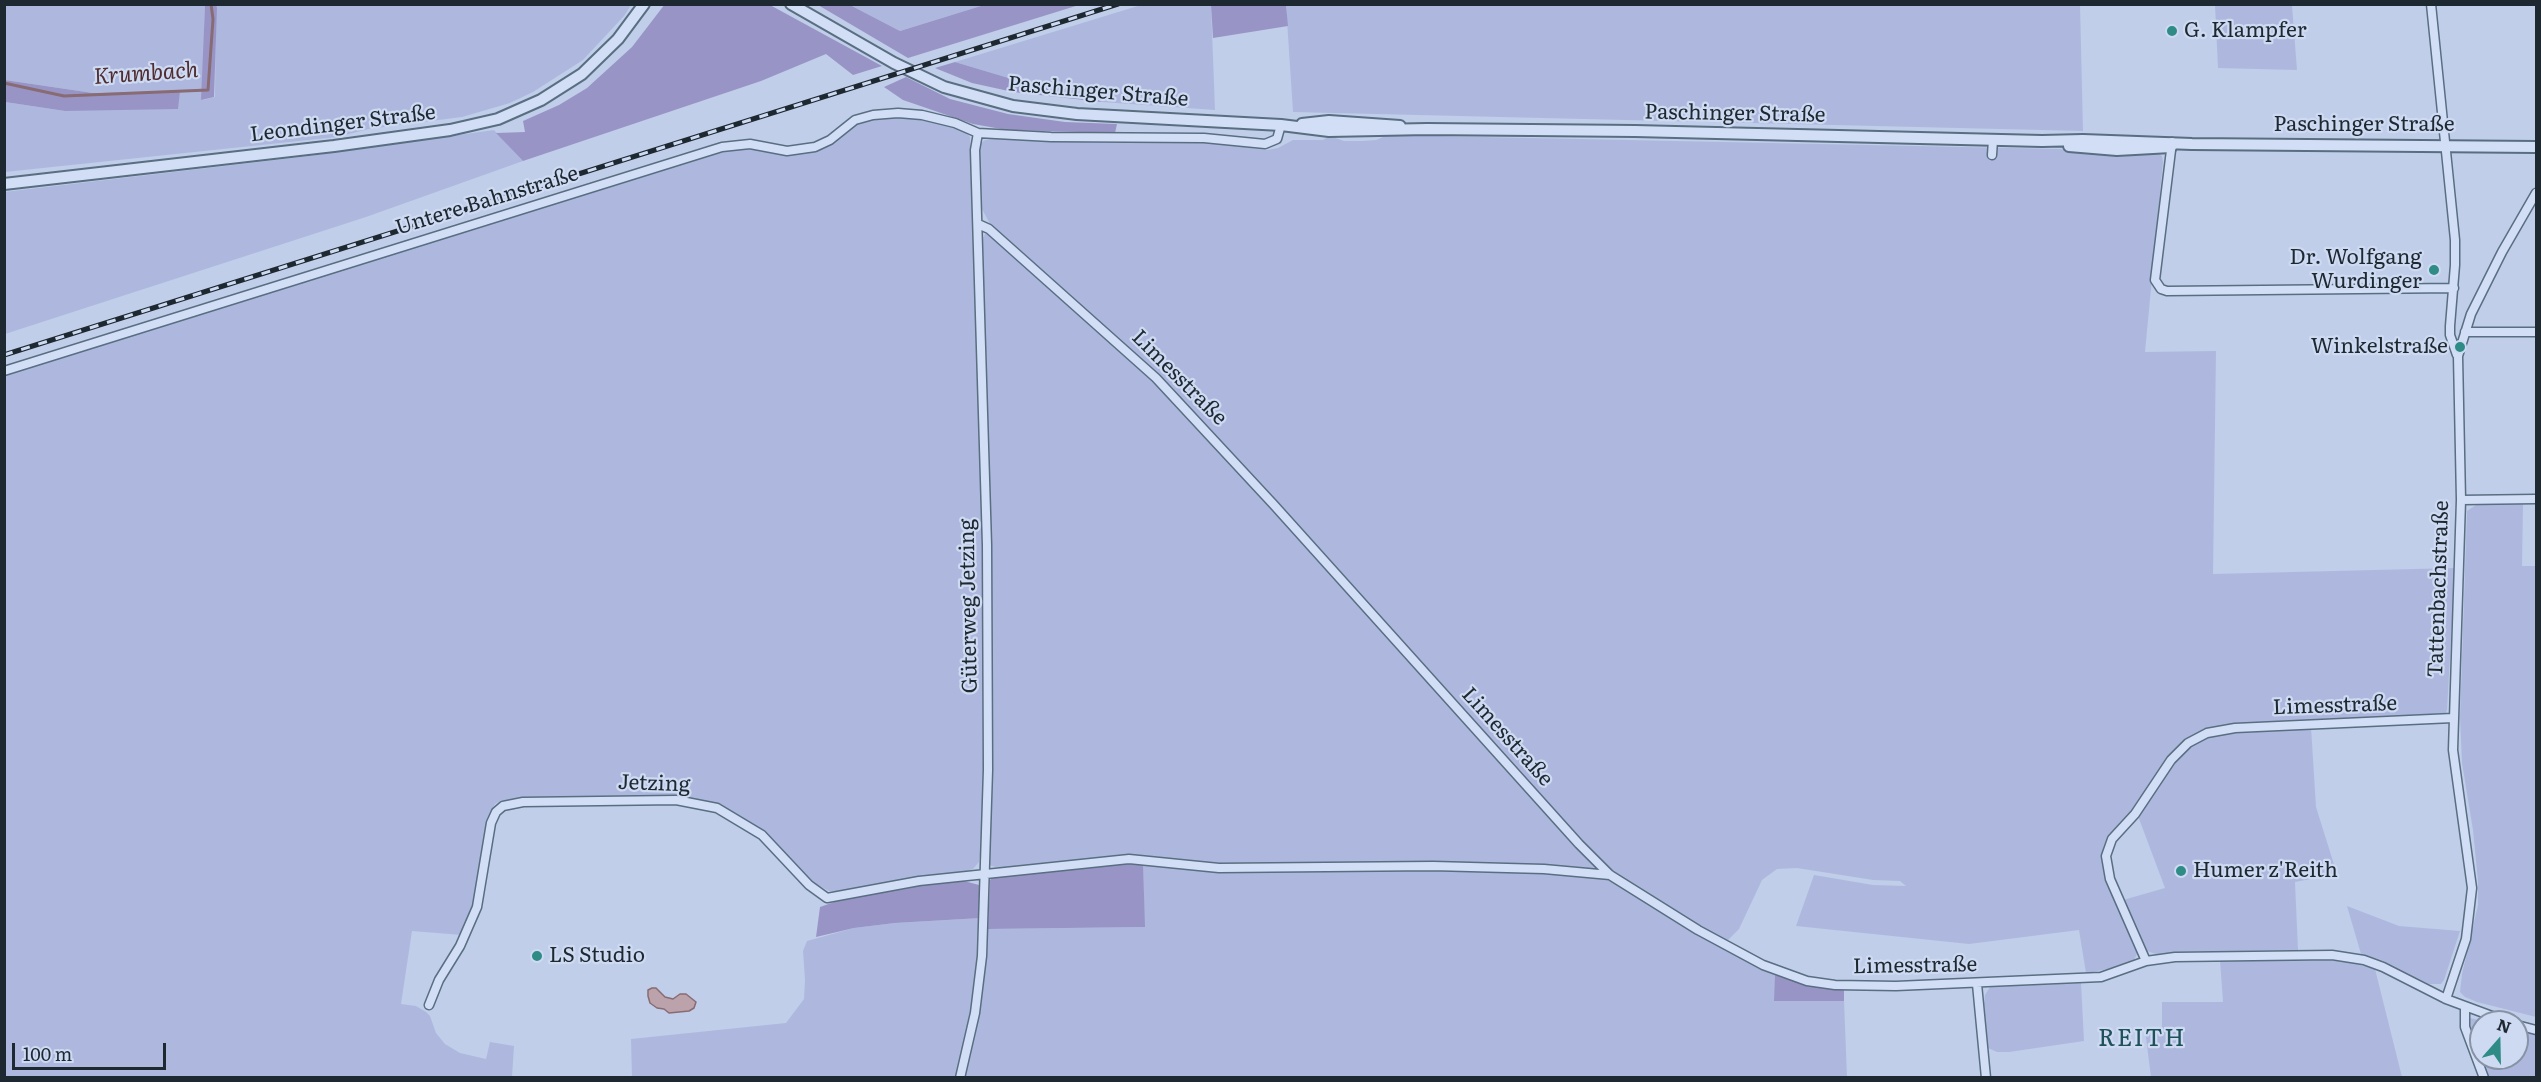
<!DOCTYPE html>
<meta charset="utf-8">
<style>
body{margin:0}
#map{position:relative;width:2541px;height:1082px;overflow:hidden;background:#c0cee9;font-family:Literata,serif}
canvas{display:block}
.frame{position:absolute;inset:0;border:6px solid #1d2831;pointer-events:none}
.north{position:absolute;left:2469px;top:1010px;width:60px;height:60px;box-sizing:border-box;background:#cedaf2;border:2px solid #8793a5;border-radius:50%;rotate:20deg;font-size:16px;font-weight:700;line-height:24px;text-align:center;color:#1d2831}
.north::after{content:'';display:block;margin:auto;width:21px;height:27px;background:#2e8b86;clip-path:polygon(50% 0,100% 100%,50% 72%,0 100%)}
.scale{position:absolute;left:12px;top:1043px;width:154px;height:27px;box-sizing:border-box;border:3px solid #1d2831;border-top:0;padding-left:8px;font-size:18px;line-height:21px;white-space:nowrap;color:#1d2831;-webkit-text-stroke:4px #cedaf2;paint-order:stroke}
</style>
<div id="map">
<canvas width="2541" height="1082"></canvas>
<div class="frame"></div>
<div class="north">N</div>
<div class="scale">100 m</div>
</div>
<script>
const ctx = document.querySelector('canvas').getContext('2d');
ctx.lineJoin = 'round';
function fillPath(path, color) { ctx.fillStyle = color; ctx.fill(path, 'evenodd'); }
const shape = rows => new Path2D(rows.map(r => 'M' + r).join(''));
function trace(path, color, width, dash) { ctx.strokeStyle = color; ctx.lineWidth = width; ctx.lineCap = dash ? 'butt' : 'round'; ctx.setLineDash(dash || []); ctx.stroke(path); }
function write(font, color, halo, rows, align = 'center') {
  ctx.font = font + ' Literata,serif'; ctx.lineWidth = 4.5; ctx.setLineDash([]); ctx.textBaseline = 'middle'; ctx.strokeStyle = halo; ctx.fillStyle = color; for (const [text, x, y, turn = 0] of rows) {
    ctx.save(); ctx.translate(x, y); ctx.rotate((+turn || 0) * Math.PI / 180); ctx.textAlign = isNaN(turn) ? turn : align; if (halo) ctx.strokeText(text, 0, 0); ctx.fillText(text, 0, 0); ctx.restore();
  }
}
const farmland = shape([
 [5,5,205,5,202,100,215,97,216,5,631,5,624,16,583,60,533,92,510,103,462,117,369,129,337,137,5,172,5,102,65,111,180,91,93,93,5,80],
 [850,5,984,5,900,31],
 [1141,5,1211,5,1215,110,1102,102,1079,91,1022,82,955,62],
 [1286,5,2080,5,2083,131,1293,112],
 [2215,5,2292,5,2297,70,2218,68],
 [884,117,926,118,962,128,970,137,984,575,983,835,979,862,973,869,963,872,841,891,829,891,808,880,768,835,738,815,708,802,683,796,662,795,502,800,495,804,489,815,484,835,475,901,462,935,412,931,401,1004,416,1006,426,1012,430,1016,436,1033,445,1044,460,1053,486,1059,490,1042,514,1046,512,1077,5,1077,4,373,722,149,743,146,790,155,804,153,815,150,859,123],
 [494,130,523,161,366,217,5,334,4,192,309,156],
 [1388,135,2060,149,2120,157,2158,153,2162,156,2163,162,2145,352,2216,351,2213,574,2455,568,2447,710,2445,714,2435,716,2262,724,2196,735,2132,813,2107,837,2104,845,2102,854,2107,879,2136,945,2137,954,2134,960,2119,967,2086,973,2079,930,1969,944,1796,926,1814,875,1873,885,1906,886,1900,881,1873,880,1797,868,1777,869,1762,880,1739,929,1728,940,1720,938,1623,879,1600,861,1195,413,1158,375,990,224,981,207,978,152,980,144,985,140,997,138,1107,143,1203,142,1267,150,1278,148,1293,140,1323,140,1330,136,1344,141,1362,141,1376,140],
 [985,234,990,234,1154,380,1592,861,1596,868,1594,870,1219,866,1128,856,999,868,989,865,991,545,981,242],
 [2523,504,2522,566,2536,566,2536,1017,2477,1002,2465,997,2460,992,2462,974,2478,905,2478,881,2473,830,2462,763,2460,717,2467,511,2476,505],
 [2311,727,2316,807,2337,874,2295,882,2298,950,2176,952,2159,955,2147,951,2123,900,2165,888,2138,816,2181,752,2199,739,2221,732],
 [1143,862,1368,869,1544,871,1611,880,1729,951,1775,975,1775,1001,1844,1001,1847,1077,963,1078,978,1014,988,929,1144,927],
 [2347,906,2399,926,2460,931,2444,980,2441,984,2429,984,2381,960,2361,954],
 [981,918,974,998,956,1077,632,1077,631,1039,786,1023,804,999,805,980,803,951,807,941,854,928,895,923],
 [2220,960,2336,961,2353,963,2375,969,2402,1077,2151,1077,2145,1030,2162,1027,2162,1002,2223,1002],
 [2081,983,2084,1041,2009,1052,1997,1052,1988,1048,1984,1004,1985,995,1990,987],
 [2470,1018,2486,1022,2481,1022,2481,1058,2517,1058,2517,1031,2536,1035,2536,1077,2487,1077,2468,1027]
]);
const green = shape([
 [665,4,770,5,882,66,853,75,826,54,761,81,523,161,496,133,525,132,523,121,559,105,587,88,632,47],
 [205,5,216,5,217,8,214,97,201,100],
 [818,5,850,5,900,31,984,5,1079,5,908,58],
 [1211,5,1286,5,1288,26,1213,38],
 [955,62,1022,82,1079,91,1102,102,1013,92,972,83,935,68],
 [906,77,950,99,1008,114,1065,122,1117,124,1115,133,1007,130,973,124,903,100,884,87],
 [5,80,93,93,180,91,178,109,65,111,5,102],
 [1143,862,1145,927,988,929,990,880,997,874],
 [964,881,979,885,981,918,895,923,854,928,816,937,820,907,840,900,908,886],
 [1775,975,1806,985,1844,989,1844,1001,1774,1001]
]);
const water = shape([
 [652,988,656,988,665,997,673,999,680,994,686,994,696,1002,694,1008,689,1011,669,1013,664,1009,657,1008,650,1003,648,996,648,990,652,988]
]);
const stream = shape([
 [4,83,64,96,208,90,213,19,211,4]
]);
const minor = shape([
 [2431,4,2455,240,2455,265,2450,326,2450,335,2457,355],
 [2172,142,2155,280,2161,289,2167,291,2454,288],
 [1992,155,1993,140],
 [978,224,989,229,1156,378,1274,505,1579,844,1610,875,1698,930,1763,965,1807,981,1835,985,1896,986,2101,977,2146,961,2175,957,2332,955,2364,960,2383,967,2446,999,2508,1022],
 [2465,332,2536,332],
 [4,371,722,147,750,144,787,151,815,147,830,140,855,120,873,115,898,113,922,115,955,123,978,133,1051,137,1204,138,1265,144,1277,139,1281,125],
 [2461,500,2536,499],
 [2146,961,2110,879,2106,856,2112,839,2135,814,2171,760,2188,743,2207,733,2235,728,2453,718],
 [1977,984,1986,1078],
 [2446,999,2466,939,2472,888,2453,750,2461,500,2458,356,2471,314,2502,252,2536,193],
 [429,1005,439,980,460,946,477,907,491,823,496,812,503,806,523,802,676,800,717,808,762,835,809,885,827,898,919,881,1129,859,1219,868,1433,866,1544,869,1610,875],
 [2465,1007,2465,1027,2484,1078],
 [2517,1025,2536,1030],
 [960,1078,975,1013,982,956,988,770,987,545,975,150,978,133]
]);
const tertiary = shape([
 [791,4,894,63,944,87,1013,106,1077,114,1281,125,1329,131,1427,129,1635,131,2042,141,2083,140,2192,144,2536,147],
 [1302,124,1329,121,1400,126],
 [2069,146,2117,150,2171,147],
 [4,184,334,146,450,130,498,119,541,100,582,74,618,39,644,4]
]);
const rail = shape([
 [4,355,1118,4]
]);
const markers = [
 [2172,31,6,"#2e8b86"],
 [2434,270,6,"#2e8b86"],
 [2460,347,6,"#2e8b86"],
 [2181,871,6,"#2e8b86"],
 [537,956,6,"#2e8b86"]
];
const poiNames = [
 ["G. Klampfer",2184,31],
 ["Dr. Wolfgang",2422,258,"right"],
 ["Wurdinger",2422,282,"right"],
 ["Winkelstraße",2448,347,"right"],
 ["Humer z'Reith",2193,871],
 ["LS Studio",549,956]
];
const streetNames = [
 ["Paschinger Straße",1098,92,5],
 ["Paschinger Straße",1735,114,1],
 ["Leondinger Straße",343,124,-7],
 ["Paschinger Straße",2364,125],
 ["Untere Bahnstraße",487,201,-17],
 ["Limesstraße",1179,378,45],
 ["Tattenbachstraße",2439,589,-88],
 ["Güterweg Jetzing",969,606,-91],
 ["Limesstraße",2335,706,-2],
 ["Limesstraße",1507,737,48],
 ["Jetzing",654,784,2],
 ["Limesstraße",1915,966,-1]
];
const waterNames = [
 ["Krumbach",146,74,-4]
];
const quarterNames = [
 ["REITH",2142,1039]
];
fillPath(farmland, '#aeb8de');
fillPath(green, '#9895c6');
fillPath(water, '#bca2ab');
trace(water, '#886b73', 1.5);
trace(stream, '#886b73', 3);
trace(minor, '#596e81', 11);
trace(tertiary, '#596e81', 14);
trace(minor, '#d2def5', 8);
trace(tertiary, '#d2def5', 10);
trace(rail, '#1d2831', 5);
trace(rail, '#cedaf2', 3, [9]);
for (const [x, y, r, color] of markers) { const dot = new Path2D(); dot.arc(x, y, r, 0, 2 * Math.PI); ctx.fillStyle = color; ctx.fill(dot); trace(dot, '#cedaf2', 2); }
write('21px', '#1d2831', '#cedaf2', poiNames, 'left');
write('21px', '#1d2831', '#cedaf2', streetNames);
write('italic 22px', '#502d31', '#cedaf2', waterNames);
ctx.letterSpacing = '1.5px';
write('24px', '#1f515b', '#cedaf2', quarterNames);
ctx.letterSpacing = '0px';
</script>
